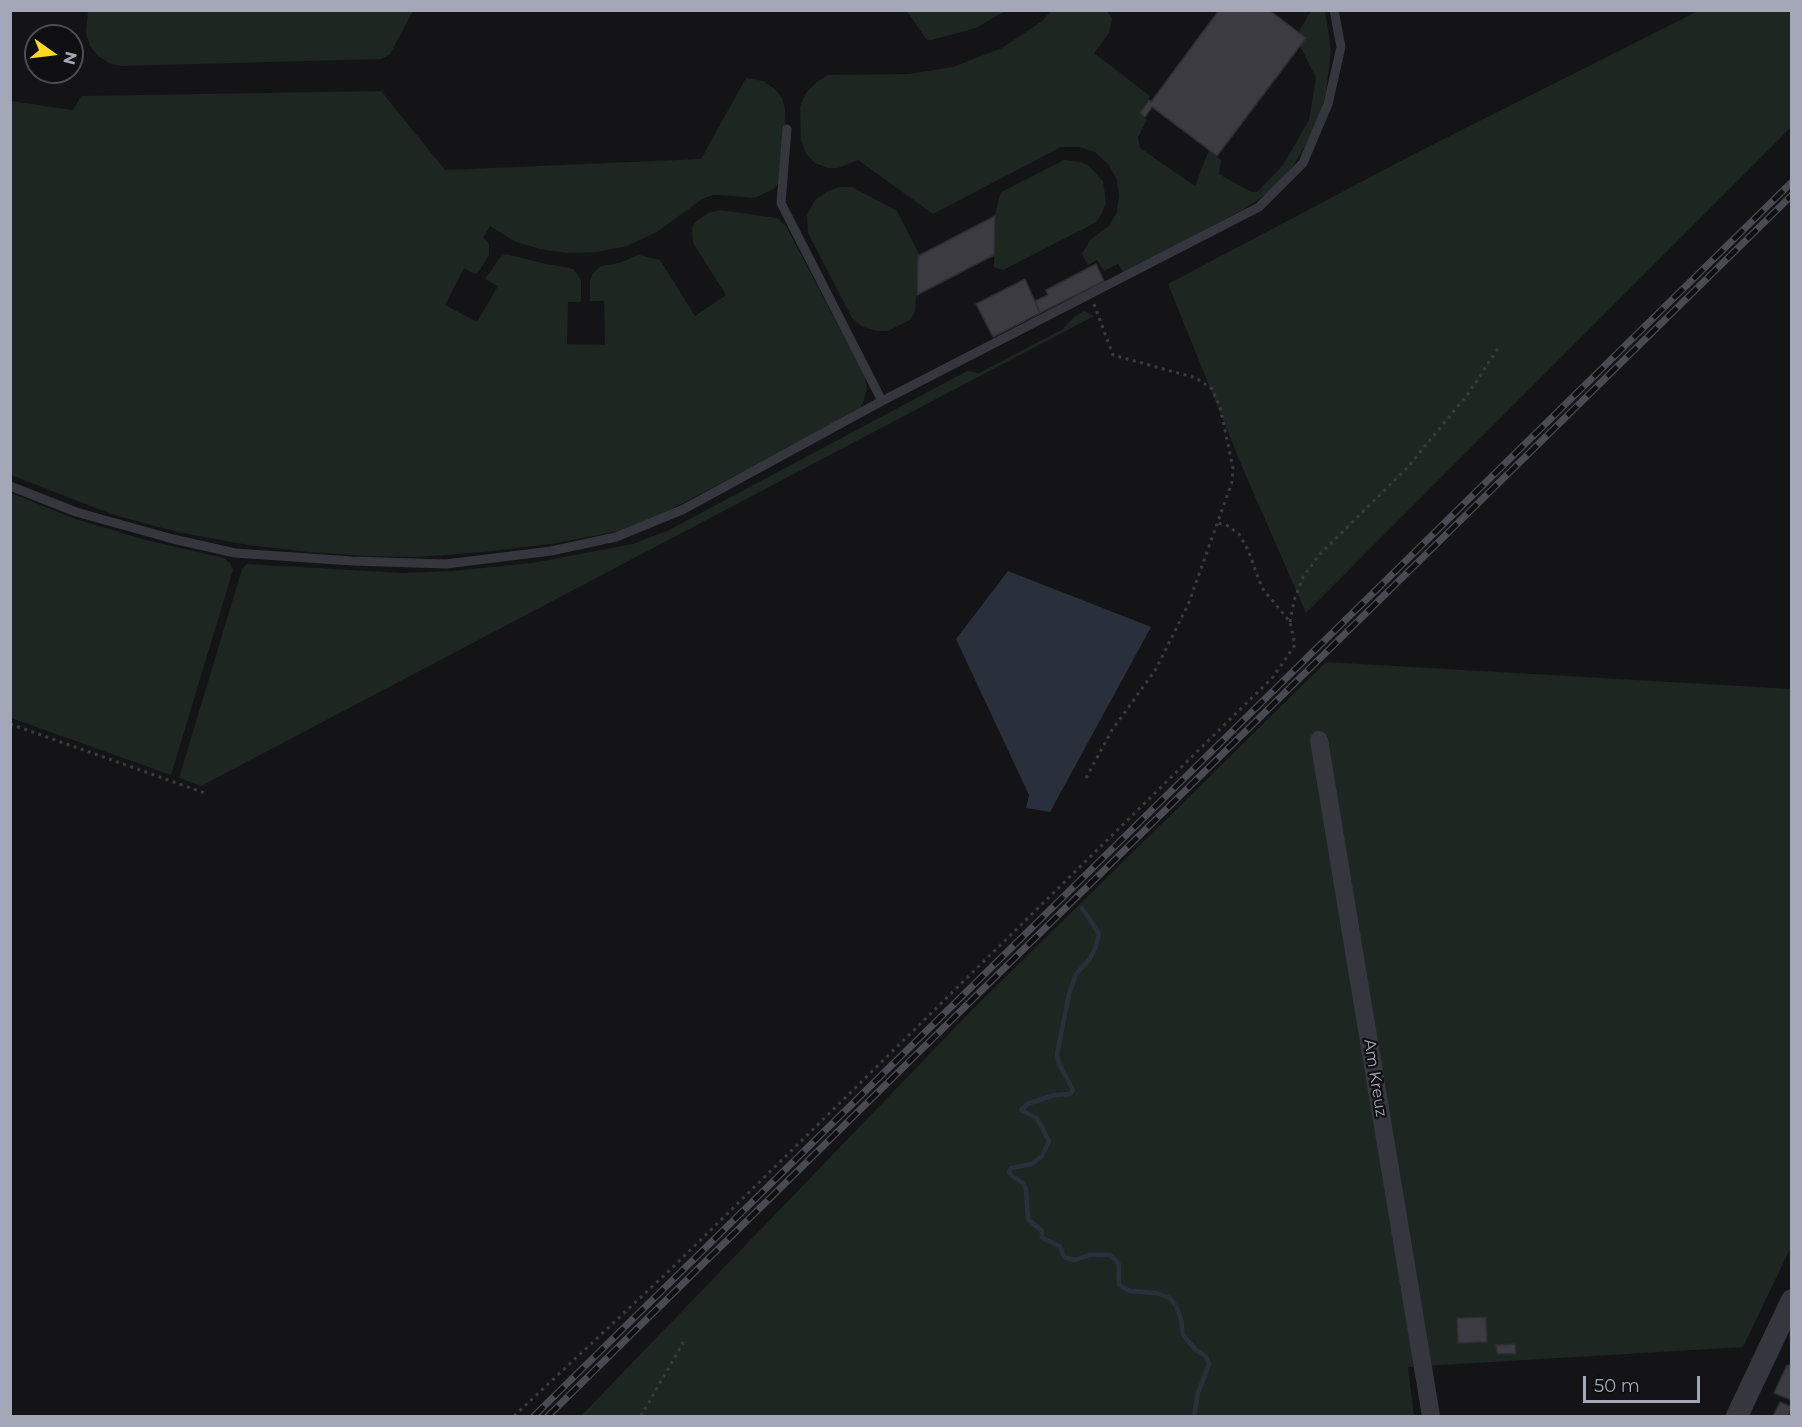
<!DOCTYPE html>
<style>
body{margin:0}
#map{position:relative;width:1802px;height:1427px;overflow:hidden;background:#141416;font-family:Montserrat,sans-serif}
canvas{display:block}
.frame{position:absolute;inset:0;border:12px solid #a4a7b8;pointer-events:none}
.north{position:absolute;left:24px;top:24px;width:60px;height:60px;box-sizing:border-box;background:#0f0f11;border:2px solid #4b4c54;border-radius:50%;rotate:104deg;font-size:16px;font-weight:700;line-height:24px;text-align:center;color:#a4a7b8}
.north::after{content:'';display:block;margin:auto;width:21px;height:27px;background:#ffd922;clip-path:polygon(50% 0,100% 100%,50% 72%,0 100%)}
.scale{position:absolute;left:1583px;top:1376px;width:117px;height:27px;box-sizing:border-box;border:3px solid #a4a7b8;border-top:0;padding-left:8px;font-size:18px;line-height:21px;white-space:nowrap;color:#a4a7b8;-webkit-text-stroke:4px #0f0f11;paint-order:stroke}
</style>
<div id="map">
<canvas width="1802" height="1427"></canvas>
<div class="frame"></div>
<div class="north">N</div>
<div class="scale">50 m</div>
</div>
<script>
const ctx = document.querySelector('canvas').getContext('2d');
ctx.lineJoin = 'round';
function fillPath(path, color) { ctx.fillStyle = color; ctx.fill(path, 'evenodd'); }
const shape = rows => new Path2D(rows.map(r => 'M' + r).join(''));
function trace(path, color, width, dash) { ctx.strokeStyle = color; ctx.lineWidth = width; ctx.lineCap = dash ? 'butt' : 'round'; ctx.setLineDash(dash || []); ctx.stroke(path); }
function write(font, color, halo, rows, align = 'center') {
  ctx.font = font + ' Montserrat,sans-serif'; ctx.lineWidth = 4.5; ctx.setLineDash([]); ctx.textBaseline = 'middle'; ctx.strokeStyle = halo; ctx.fillStyle = color; for (const [text, x, y, turn = 0] of rows) {
    ctx.save(); ctx.translate(x, y); ctx.rotate((+turn || 0) * Math.PI / 180); ctx.textAlign = isNaN(turn) ? turn : align; if (halo) ctx.strokeText(text, 0, 0); ctx.fillText(text, 0, 0); ctx.restore();
  }
}
const green = shape([
 [1700,10,1791,11,1791,127,1306,613,1243,469,1168,284,1414,154],
 [88,11,88,10,413,11,390,54,382,59,120,66,109,63,98,56,90,46,86,33],
 [907,11,1005,11,976,28,932,40,927,40,924,36],
 [1051,11,1107,11,1112,19,1109,33,1094,53,1150,96,1140,113,1147,120,1138,137,1140,148,1195,186,1209,150,1221,160,1219,174,1251,192,1257,192,1283,165,1309,120,1316,78,1300,46,1306,38,1298,33,1311,11,1325,11,1331,50,1326,93,1318,121,1309,140,1293,166,1271,191,1244,209,1124,273,1118,264,1104,271,1097,260,1088,265,1082,254,1091,239,1109,226,1117,212,1119,195,1117,180,1109,165,1095,152,1080,147,1061,147,933,214,858,160,838,168,828,168,815,163,806,154,801,140,800,106,806,93,817,82,828,75,909,74,953,67,1002,48,1042,21],
 [746,78,763,81,775,89,782,98,785,109,786,143,780,181,774,189,754,198,722,195,713,195,702,199,657,232,627,246,598,252,568,253,539,249,514,241,490,226,483,237,489,244,489,255,478,273,474,274,464,268,445,305,477,322,498,286,485,279,500,257,506,254,546,264,565,267,573,269,578,275,581,281,581,302,568,302,567,344,605,345,604,301,590,301,590,280,593,273,601,266,619,263,639,255,660,260,695,316,726,295,693,243,692,229,694,223,708,213,719,210,777,218,786,226,865,377,867,388,864,400,858,411,666,512,619,531,551,544,484,552,418,557,364,556,308,552,248,545,177,532,114,515,11,475,11,101,73,110,81,96,381,91,445,170,701,159],
 [1064,160,1081,162,1089,166,1103,181,1106,202,1102,213,1097,221,1089,226,1003,270,994,267,995,216,999,197,1003,191],
 [839,187,852,187,897,211,919,254,915,312,910,320,888,331,877,331,863,327,852,318,808,233,807,215,815,200,826,192],
 [1084,311,1094,316,201,786,179,778,242,569,247,564,403,573,453,571,532,563,633,544,669,530,967,371,979,373,1063,329,1074,317],
 [11,493,75,519,146,540,224,558,230,563,233,570,171,775,11,718],
 [1326,662,1791,689,1791,1247,1743,1347,1408,1367,1414,1416,581,1416,972,1010]
]);
const water = shape([
 [1008,571,1151,627,1050,812,1026,808,1029,795,956,639]
]);
const stream = shape([
 [1082,908,1099,934,1095,949,1089,960,1076,974,1069,994,1057,1054,1059,1064,1073,1090,1070,1094,1055,1095,1027,1104,1021,1110,1037,1118,1049,1141,1042,1156,1032,1164,1011,1168,1009,1172,1011,1175,1023,1183,1026,1189,1028,1219,1042,1231,1042,1237,1046,1240,1060,1246,1064,1257,1074,1260,1090,1255,1110,1255,1116,1260,1119,1265,1119,1285,1130,1291,1156,1293,1170,1298,1176,1306,1181,1319,1183,1335,1196,1350,1206,1357,1209,1364,1198,1393,1194,1416]
]);
const building = shape([
 [1219,10,1269,10,1306,38,1217,156,1152,107,1145,117,1140,113,1149,100,1151,102,1219,10],
 [995,216,994,255,917,295,918,256,995,216],
 [1096,264,1104,281,1040,313,1035,301,1048,295,1046,290,1096,264],
 [1025,279,1040,313,993,337,976,304,1025,279],
 [1486,1317,1487,1342,1458,1343,1457,1318,1486,1317],
 [1515,1344,1516,1354,1497,1354,1496,1345,1515,1344],
 [1787,1365,1792,1366,1791,1400,1774,1393,1787,1365],
 [1780,1402,1792,1407,1788,1416,1773,1416,1780,1402]
]);
const path = shape([
 [1290,622,1294,601,1303,577,1319,555,1407,468,1468,394,1499,347],
 [10,724,205,793],
 [1086,778,1112,730,1156,669,1188,605,1232,482,1233,468,1220,407,1212,389,1196,378,1113,355,1094,304],
 [514,1416,672,1268,1273,677,1295,645,1290,622,1262,588,1248,550,1239,534,1228,526,1218,523],
 [641,1416,684,1341]
]);
const service = shape([
 [787,129,781,203,882,401],
 [10,486,76,512,173,539,235,553,352,561,446,564,551,551,616,537,682,510,882,401,1259,207,1303,163,1328,104,1341,47,1334,10]
]);
const minor = shape([
 [1319,740,1431,1416]
]);
const tertiary = shape([
 [1737,1416,1792,1300]
]);
const rail = shape([
 [534,1416,1792,182],
 [548,1416,1792,195]
]);
const streetNames = [
 ["Am Kreuz",1375,1078,81]
];
fillPath(green, '#1d2620');
fillPath(water, '#29303b');
trace(stream, '#29303b', 4.5);
fillPath(building, '#3b3b41');
trace(building, '#2e2d32', 1.5);
trace(path, '#3a3b42', 3, [3, 4.5]);
trace(service, '#36363e', 9);
trace(minor, '#36363e', 18);
trace(tertiary, '#36363e', 22);
trace(rail, '#494a52', 7);
trace(rail, '#0f0f11', 4.5, [14]);
write('16px', '#a4a7b8', '#0f0f11', streetNames);
</script>
